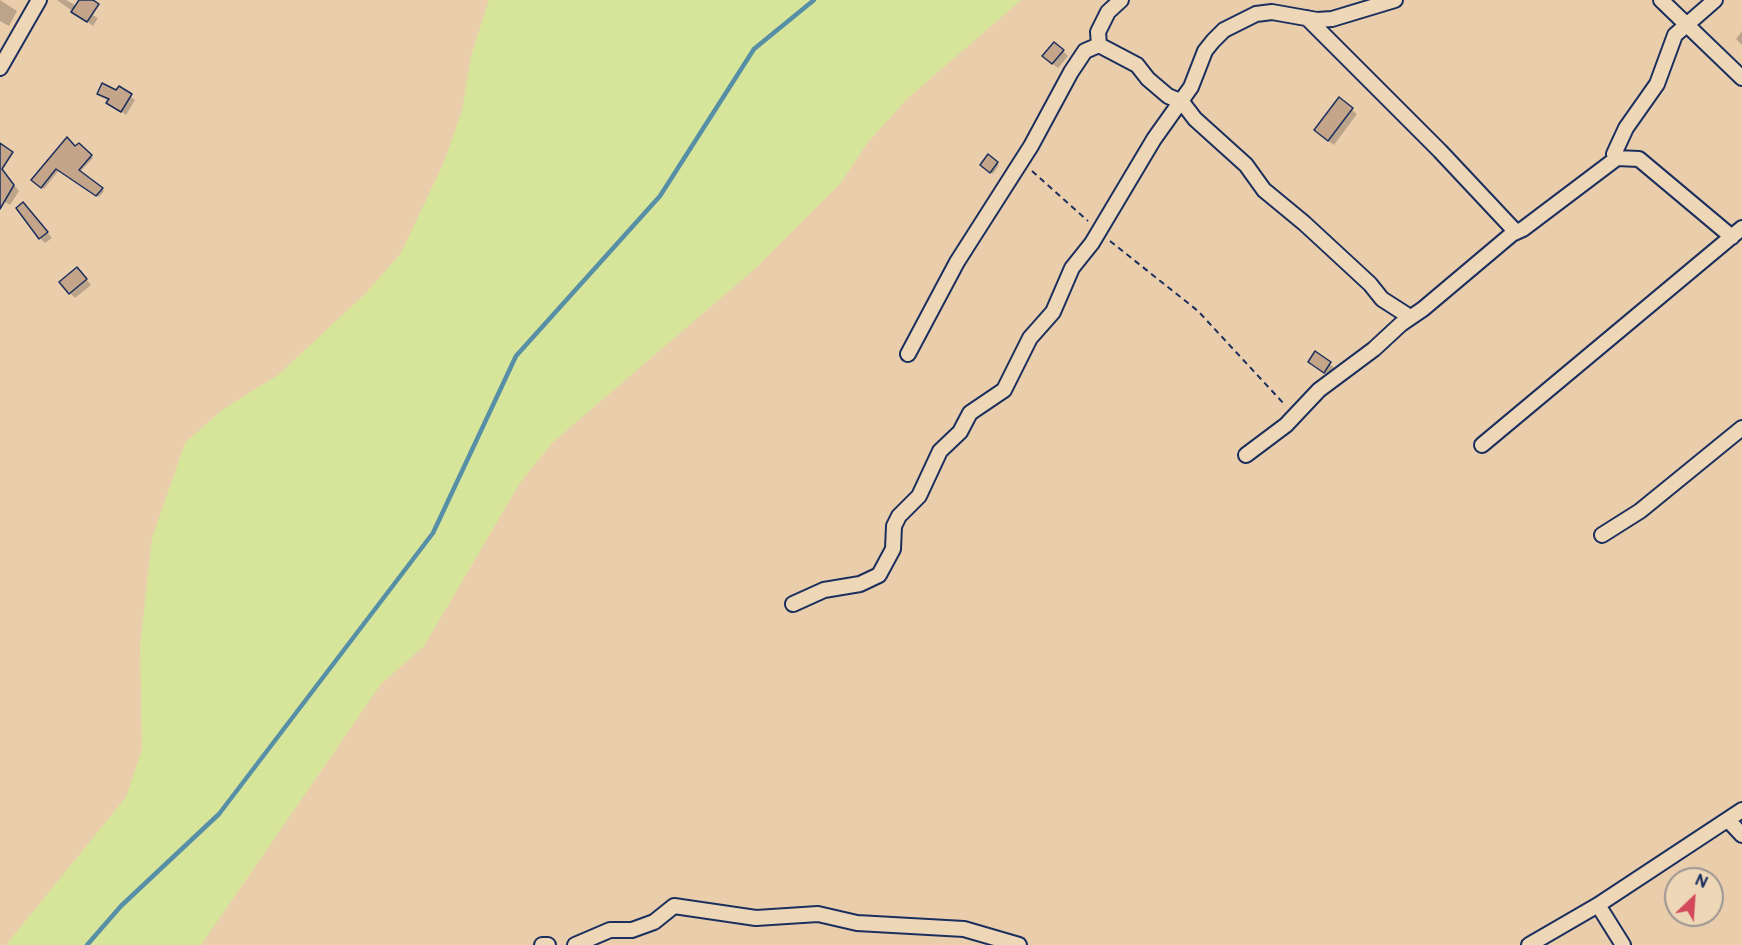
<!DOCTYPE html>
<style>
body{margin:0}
#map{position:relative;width:1742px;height:945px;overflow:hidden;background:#eaceac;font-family:"Balsamiq Sans",sans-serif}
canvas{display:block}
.north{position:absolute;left:1664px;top:867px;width:60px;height:60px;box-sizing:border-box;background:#eed7b7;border:2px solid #9a9493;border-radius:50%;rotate:25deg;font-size:16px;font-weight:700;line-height:24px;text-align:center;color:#1b2f5e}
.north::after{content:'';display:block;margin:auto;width:21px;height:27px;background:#d1495b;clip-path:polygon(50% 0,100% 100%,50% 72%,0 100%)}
</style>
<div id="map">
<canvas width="1742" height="945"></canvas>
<div class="north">N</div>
</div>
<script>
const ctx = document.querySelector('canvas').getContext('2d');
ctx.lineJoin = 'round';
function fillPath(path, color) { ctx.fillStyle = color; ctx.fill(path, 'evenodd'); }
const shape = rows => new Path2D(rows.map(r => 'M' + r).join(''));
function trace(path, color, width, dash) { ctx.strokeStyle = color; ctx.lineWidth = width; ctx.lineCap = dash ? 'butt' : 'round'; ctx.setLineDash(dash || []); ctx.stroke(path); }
const green = shape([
 [489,0,1021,0,907,99,868,142,840,184,757,267,552,443,520,483,424,646,381,684,201,945,6,945,126,797,142,749,140,646,152,538,185,443,222,410,278,375,365,294,401,253,444,162,462,110,471,56]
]);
const shadow = shape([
 [0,0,17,11,9,26,0,21],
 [57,0,66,0,98,18,93,26],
 [1742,31,1742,45,1736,39],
 [1063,51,1068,56,1058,68,1049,61],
 [119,88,135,100,126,115,99,94],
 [1339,100,1357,114,1334,145,1321,135],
 [79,145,93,158,80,172,104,191,99,197,59,170,44,189,35,182],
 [988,156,999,165,993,174,984,167],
 [2,170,19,191,10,205,0,199],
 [28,209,52,238,45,243,40,238],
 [82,274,91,285,75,298,70,293],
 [1315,353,1336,369,1330,377,1309,362]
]);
const stream = shape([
 [87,945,121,906,219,814,433,533,516,356,660,196,754,49,814,0]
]);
const building = shape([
 [79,0,93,0,99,4,87,22,71,12,79,0],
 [1054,42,1064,50,1052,64,1042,56,1054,42],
 [102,83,116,90,119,86,132,94,121,112,106,103,109,99,97,94,102,83],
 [1339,97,1353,108,1328,141,1314,130,1339,97],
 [67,137,75,146,79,143,92,155,79,170,103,188,96,196,56,169,41,188,31,180,67,137],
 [0,143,13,152,2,169,14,185,0,209,0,143],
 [988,154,998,162,990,173,980,165,988,154],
 [23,202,48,232,39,239,16,208,23,202],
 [77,267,87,279,69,294,59,282,77,267],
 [1315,351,1331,362,1324,373,1308,362,1315,351]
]);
const path = shape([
 [1032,171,1088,221],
 [1110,241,1198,311,1285,405]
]);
const street = shape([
 [1121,0,1108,12,1098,32,1099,45,1137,65,1148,79,1168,96,1182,102,1195,119,1246,165,1264,190,1304,223,1370,284,1382,299,1410,317],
 [1661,0,1742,78],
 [1307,18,1440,151,1516,232],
 [0,68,39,0],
 [1617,158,1614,154,1626,128,1657,84,1675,35,1715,0],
 [908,354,957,262,1031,146,1071,72,1085,51,1099,45],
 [1482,445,1742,228],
 [1246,455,1286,425,1319,390,1374,349,1401,324,1423,309,1512,234,1523,229,1617,158,1639,159,1732,237],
 [1602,535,1640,511,1742,428],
 [793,604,824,590,860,584,879,575,893,549,894,526,899,516,919,496,940,451,960,432,970,413,1004,390,1030,338,1053,312,1072,268,1092,243,1154,139,1191,87,1205,51,1213,41,1224,30,1256,14,1272,12,1317,20,1332,19,1395,0],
 [1728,820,1742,835],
 [1598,905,1623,945],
 [542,945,548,945],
 [575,945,610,930,632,930,654,922,674,906,756,918,818,914,857,923,964,929,1019,945],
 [1529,945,1598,905,1742,810]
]);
fillPath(green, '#d6e599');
fillPath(shadow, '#0003');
trace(stream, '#5790a6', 4.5);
fillPath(building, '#c4a58a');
trace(building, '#1b2f5e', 1.5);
trace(street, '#1b2f5e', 18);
trace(path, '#1b2f5e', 2, [6, 4.5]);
trace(street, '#eed7b7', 14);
</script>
